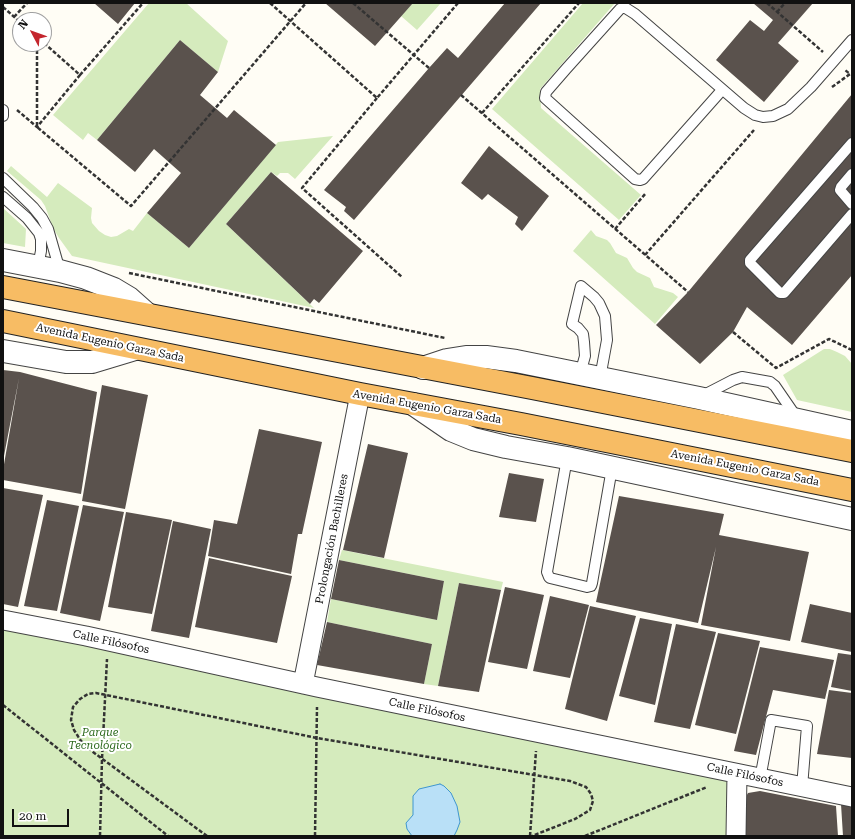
<!DOCTYPE html>
<meta charset="utf-8">
<style>
body{margin:0}
#map{position:relative;width:855px;height:839px;overflow:hidden;background:#fffdf5;font-family:"Roboto Serif",serif}
canvas{display:block}
.frame{position:absolute;inset:0;border:4px solid #111;pointer-events:none}
.north{position:absolute;left:12px;top:12px;width:40px;height:40px;box-sizing:border-box;background:#fff;border:1px solid #a0a0a0;border-radius:50%;rotate:311deg;font-size:11px;font-weight:700;line-height:16px;text-align:center;color:#111}
.north::after{content:'';display:block;margin:auto;width:14px;height:18px;background:#c4262e;clip-path:polygon(50% 0,100% 100%,50% 72%,0 100%)}
.scale{position:absolute;left:12px;top:809px;width:57px;height:18px;box-sizing:border-box;border:2px solid #111;border-top:0;padding-left:5px;font-size:12px;line-height:14px;white-space:nowrap;color:#111;-webkit-text-stroke:3px #fff;paint-order:stroke}
</style>
<div id="map">
<canvas width="855" height="839"></canvas>
<div class="frame"></div>
<div class="north">N</div>
<div class="scale">20 m</div>
</div>
<script>
const ctx = document.querySelector('canvas').getContext('2d');
ctx.lineJoin = 'round';
function fillPath(path, color) { ctx.fillStyle = color; ctx.fill(path, 'evenodd'); }
const shape = rows => new Path2D(rows.map(r => 'M' + r).join(''));
function trace(path, color, width, dash) { ctx.strokeStyle = color; ctx.lineWidth = width; ctx.lineCap = dash ? 'butt' : 'round'; ctx.setLineDash(dash || []); ctx.stroke(path); }
function write(font, color, halo, rows, align = 'center') {
  ctx.font = font + ' "Roboto Serif",serif'; ctx.lineWidth = 4; ctx.setLineDash([]); ctx.textBaseline = 'middle'; ctx.strokeStyle = halo; ctx.fillStyle = color; for (const [text, x, y, turn = 0] of rows) {
    ctx.save(); ctx.translate(x, y); ctx.rotate((+turn || 0) * Math.PI / 180); ctx.textAlign = isNaN(turn) ? turn : align; if (halo) ctx.strokeText(text, 0, 0); ctx.fillText(text, 0, 0); ctx.restore();
  }
}
const green = shape([
 [149,3,186,3,228,41,218,72,180,40,97,140,88,133,83,140,53,115],
 [413,3,441,3,417,30,401,16],
 [583,3,615,3,540,89,541,108,641,195,619,220,492,109],
 [333,136,295,179,288,173,280,173,277,176,271,172,226,224,314,308,72,256,59,238,53,228,45,206,41,200,7,171,11,166,47,197,58,183,92,208,91,218,92,223,99,231,105,235,111,237,117,236,129,229,133,231,147,213,189,248,278,142],
 [3,208,26,229,25,247,3,243],
 [591,230,596,236,607,240,610,243,616,253,627,258,633,268,637,272,650,278,654,287,673,293,678,297,655,324,573,251],
 [824,349,830,349,837,352,845,356,852,364,852,412,797,400,783,375],
 [342,550,503,582,501,590,459,583,438,686,424,684,432,644,327,622,331,599,437,620,444,581,339,560],
 [3,622,737,778,736,836,3,836]
]);
const water = shape([
 [440,784,444,786,451,793,457,806,460,822,457,830,454,836,412,836,407,829,406,823,413,815,413,796,419,789,440,784]
]);
const building = shape([
 [94,3,135,3,118,24],
 [325,3,413,3,375,46],
 [505,3,541,3,354,220,344,211,346,207,324,190,429,68,447,48,458,58],
 [753,3,813,3,778,43,799,61,764,102,716,60,750,20,764,31,773,20],
 [180,40,218,72,200,95,227,118,234,110,276,145,189,248,147,213,181,173,154,149,135,172,97,140],
 [852,94,852,275,792,345,747,307,733,332,700,364,656,325,688,292],
 [489,146,549,196,522,231,515,224,518,217,488,194,482,200,461,183],
 [271,172,363,251,319,303,314,299,310,304,226,224],
 [3,370,20,372,97,392,81,494,3,480,3,470,19,378,3,461],
 [102,385,148,395,125,509,82,501],
 [259,429,322,442,302,534,298,534,291,574,208,556,214,520,237,524],
 [368,444,408,453,384,558,343,550],
 [509,473,544,479,536,522,499,517],
 [3,488,43,495,18,607,3,604],
 [619,496,724,514,719,535,809,552,790,641,701,625,716,547,698,623,596,602],
 [47,500,79,506,57,611,24,606],
 [83,505,124,512,100,621,60,613],
 [126,512,172,520,152,614,108,607],
 [173,521,211,529,189,638,151,631],
 [209,558,292,576,277,643,195,627],
 [339,560,444,581,437,620,331,599],
 [459,583,501,590,479,692,438,686],
 [505,587,544,595,527,669,488,662],
 [550,596,589,605,570,678,533,671],
 [810,604,852,613,852,652,801,642],
 [590,606,636,616,607,721,565,709],
 [640,618,672,624,655,705,619,696],
 [327,622,432,644,424,684,317,665],
 [676,624,716,632,690,729,654,722],
 [718,633,760,641,736,734,695,725],
 [760,647,834,660,825,699,773,690,756,755,734,751],
 [838,653,852,655,852,691,831,687],
 [829,690,852,693,852,758,817,754],
 [760,791,836,806,838,836,744,836,742,804,748,793],
 [841,804,852,807,852,836,843,836]
]);
const path = shape([
 [270,3,377,98,458,3],
 [353,3,429,68],
 [767,3,823,52],
 [3,7,20,22],
 [777,12,785,3],
 [14,17,27,3],
 [44,43,80,75,143,3],
 [37,44,37,127,131,206,306,3],
 [832,87,850,74,845,70],
 [461,95,688,292],
 [377,98,302,188,402,277],
 [17,110,37,127,80,75],
 [482,113,579,3],
 [615,229,646,193],
 [645,255,754,130],
 [129,273,445,338],
 [733,332,776,368,829,339,852,350],
 [3,705,168,836],
 [100,836,102,759,107,659],
 [207,836,93,752,81,741,74,730,71,720,73,707,80,699,88,694,96,693,106,695,317,738,570,781,586,787,591,794,593,801,590,810,575,819,532,836],
 [315,836,317,707],
 [530,836,536,751],
 [585,836,707,787]
]);
const service = shape([
 [722,90,643,179,640,180,635,179,545,98,546,92,566,69,620,9,624,7,635,14,744,108,755,115,763,117,773,116,788,109,811,87,852,40],
 [3,110,3,116],
 [852,143,750,260,750,263,780,293,784,293,852,214],
 [852,174,841,187,840,190,852,204],
 [3,178,33,207,42,218,48,229,60,271],
 [3,197,27,218,39,233,41,239,41,251,38,266],
 [580,374,585,356,584,342,583,334,578,328,572,324,581,286,594,297,599,303,605,316,607,340,600,378],
 [702,396,733,380,742,377,770,382,775,386,797,418],
 [567,458,547,572,549,577,550,578,587,587,591,586,592,583,612,468],
 [760,779,771,720,807,726,802,787]
]);
const minor = shape([
 [3,620,86,636,317,687,852,797],
 [303,684,360,394],
 [736,836,737,774]
]);
const tertiary = shape([
 [3,260,60,271,86,278,114,289,129,298,147,314],
 [3,351,66,362,92,362,135,349],
 [423,368,447,360,466,357,486,357,516,361,699,398,852,432],
 [413,404,451,430,473,439,506,447,567,458,852,519]
]);
const trunk = shape([
 [3,287,532,388,852,451],
 [3,321,360,394,521,424,852,490]
]);
const streetNames = [
 ["Avenida Eugenio Garza Sada",110,343,12],
 ["Avenida Eugenio Garza Sada",427,407,10],
 ["Avenida Eugenio Garza Sada",745,468,11],
 ["Prolongación Bachilleres",332,539,-79],
 ["Calle Filósofos",111,642,12],
 ["Calle Filósofos",427,710,12],
 ["Calle Filósofos",745,775,12]
];
const parkNames = [
 ["Parque",100,733],
 ["Tecnológico",100,746]
];
fillPath(green, '#d5ebbd');
fillPath(water, '#b9e0f7');
trace(water, '#3f96cf', 1);
fillPath(building, '#5a524d');
trace(service, '#444', 12);
trace(minor, '#444', 21);
trace(tertiary, '#444', 24);
trace(trunk, '#222', 24);
trace(path, '#333', 2.5, [4, 2]);
trace(service, '#fff', 10);
trace(minor, '#fff', 19);
trace(tertiary, '#fff', 22);
trace(trunk, '#f7bc64', 22);
write('11px', '#111', '#fff', streetNames);
write('italic 11px', '#2f6b1f', '#fff', parkNames);
</script>
